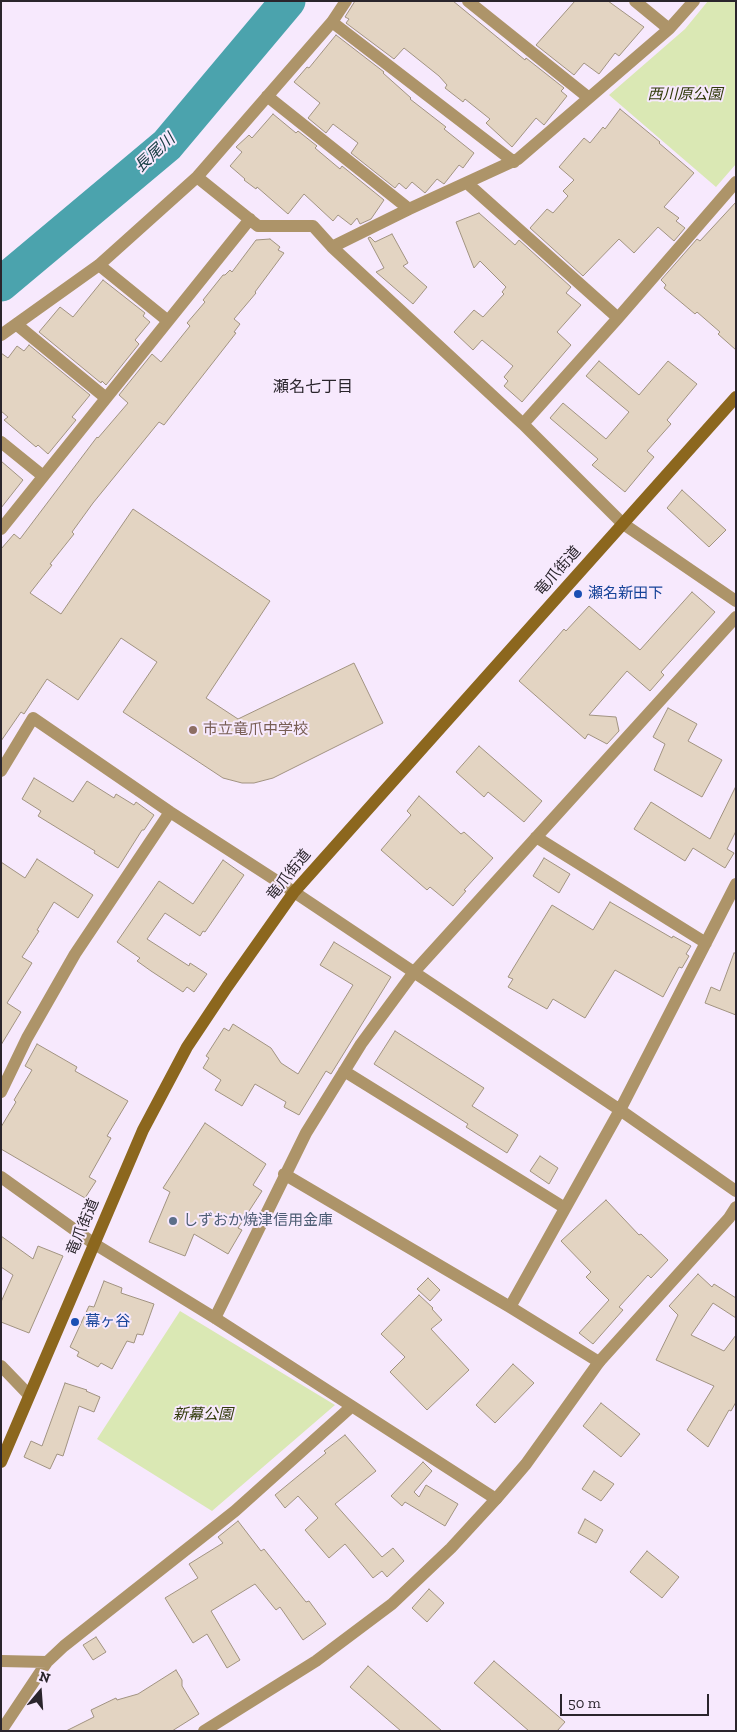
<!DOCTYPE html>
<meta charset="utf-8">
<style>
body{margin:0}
#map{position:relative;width:737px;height:1732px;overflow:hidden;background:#f7e9fd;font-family:"Zilla Slab",serif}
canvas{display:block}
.frame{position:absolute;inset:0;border:2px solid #2a252c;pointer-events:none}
.north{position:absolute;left:15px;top:1667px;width:50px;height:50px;-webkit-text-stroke:4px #f7e9fd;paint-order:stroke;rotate:18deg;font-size:14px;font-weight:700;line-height:20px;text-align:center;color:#2a252c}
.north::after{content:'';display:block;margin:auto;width:18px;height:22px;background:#2a252c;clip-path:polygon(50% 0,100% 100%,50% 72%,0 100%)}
.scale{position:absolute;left:560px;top:1694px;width:149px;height:22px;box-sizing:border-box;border:2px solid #2a252c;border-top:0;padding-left:6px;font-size:15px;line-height:18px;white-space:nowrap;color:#2a252c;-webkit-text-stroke:4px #f7e9fd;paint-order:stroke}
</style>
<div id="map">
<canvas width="737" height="1732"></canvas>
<div class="frame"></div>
<div class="north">N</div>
<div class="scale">50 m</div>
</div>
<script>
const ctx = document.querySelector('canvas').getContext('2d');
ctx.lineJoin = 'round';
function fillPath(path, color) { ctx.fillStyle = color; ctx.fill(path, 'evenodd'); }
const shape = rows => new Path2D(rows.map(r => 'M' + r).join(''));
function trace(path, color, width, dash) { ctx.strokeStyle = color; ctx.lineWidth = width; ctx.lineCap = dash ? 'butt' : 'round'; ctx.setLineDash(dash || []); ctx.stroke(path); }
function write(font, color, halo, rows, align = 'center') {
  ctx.font = font + ' "Zilla Slab","Noto Sans JP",serif'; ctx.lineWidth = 4; ctx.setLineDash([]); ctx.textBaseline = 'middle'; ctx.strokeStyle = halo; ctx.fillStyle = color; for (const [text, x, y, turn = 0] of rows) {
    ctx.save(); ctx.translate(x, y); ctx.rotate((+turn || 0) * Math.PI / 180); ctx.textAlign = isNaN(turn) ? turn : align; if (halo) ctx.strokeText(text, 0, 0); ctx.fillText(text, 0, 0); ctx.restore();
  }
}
const green = shape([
 [708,1,736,1,736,164,716,187,609,95,685,29],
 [180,1311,335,1405,212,1511,97,1439]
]);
const river = shape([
 [1,284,167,145,288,1]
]);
const building = shape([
 [355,1,453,1,525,60,526,58,564,88,561,91,567,96,544,125,536,118,512,147,486,123,490,119,465,99,463,102,445,88,447,85,439,76,404,48,394,59,346,23,349,19,345,17,355,1],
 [575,1,608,1,644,27,619,56,615,53,599,74,584,63,574,75,536,45,575,1],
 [336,35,384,72,383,73,411,98,410,99,446,127,444,129,474,153,463,168,459,165,444,184,437,179,425,193,412,182,406,189,399,183,395,188,351,153,358,143,333,124,326,133,308,118,320,103,294,82,307,67,309,68,336,35],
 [620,109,660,142,659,143,694,173,664,207,679,218,676,221,685,228,674,241,658,227,634,253,619,239,583,276,530,228,547,209,553,213,568,196,563,191,574,180,559,167,584,138,590,143,603,127,605,129,620,109],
 [273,114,296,133,298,131,317,146,315,148,340,169,342,166,384,200,371,219,360,224,357,218,351,225,338,215,333,221,304,194,288,214,257,187,256,189,244,180,245,179,230,166,242,152,236,147,249,135,252,138,273,114],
 [736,202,736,350,718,334,720,332,697,312,695,314,664,288,666,285,661,280,697,239,700,241,736,202],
 [479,213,515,245,519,240,571,287,566,293,581,305,557,332,571,345,522,402,504,386,508,381,504,377,513,366,482,340,473,350,454,332,474,310,483,317,504,294,502,292,506,287,480,261,474,268,456,222,479,213],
 [392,234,408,263,403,266,427,287,413,304,376,272,384,268,368,238,370,237,375,242,392,234],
 [270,239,280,247,278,250,284,253,255,292,256,293,234,319,240,324,234,332,236,333,164,425,159,422,93,503,72,532,74,534,50,564,52,565,30,593,61,614,133,509,270,601,206,698,238,719,354,663,383,723,273,778,254,783,242,783,223,778,123,712,157,662,121,638,78,700,47,679,24,714,21,712,1,741,1,549,14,534,20,539,97,437,98,438,128,403,119,395,152,354,161,362,190,326,187,323,205,302,203,300,223,275,225,275,230,270,232,272,256,240,270,239],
 [103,280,145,313,143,316,150,322,135,340,139,344,106,385,102,381,101,383,39,332,60,307,73,317,103,280],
 [29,345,90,395,72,417,76,420,48,454,38,445,36,447,4,420,8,417,1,411,1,353,8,358,17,346,24,351,29,345],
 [599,361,639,395,668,361,697,384,667,420,671,424,647,451,654,457,625,492,592,465,598,459,550,418,563,403,606,439,629,412,586,376,599,361],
 [1,461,23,480,1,508,1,461],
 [682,490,726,530,709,547,667,508,682,490],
 [692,592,715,612,661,672,664,675,650,691,627,671,589,715,616,717,619,731,607,744,588,734,585,739,519,681,564,629,566,631,589,606,640,650,692,592],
 [668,708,697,724,688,741,722,760,702,797,654,770,665,744,653,737,668,708],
 [479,746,542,801,524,822,488,792,484,797,456,772,479,746],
 [34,778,73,802,87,781,114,798,116,794,134,805,136,802,154,815,144,830,142,830,118,868,94,853,95,851,38,816,41,811,22,799,34,778],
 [736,786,736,831,727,849,734,853,725,868,693,848,685,861,634,829,651,802,710,839,736,786],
 [419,796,461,834,464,832,493,858,464,890,466,891,453,906,430,887,427,890,381,850,411,815,407,811,419,796],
 [544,858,570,874,559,893,533,876,544,858],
 [37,859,93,895,78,918,54,902,37,930,39,931,22,957,32,963,7,1003,21,1012,1,1045,1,862,25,878,37,859],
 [223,860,244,875,205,932,203,931,200,936,165,913,147,939,189,966,190,963,207,974,194,992,187,987,183,992,151,971,137,961,140,958,117,942,159,881,193,904,223,860],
 [610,902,672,938,673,936,691,946,686,954,689,956,682,968,679,967,663,997,615,970,585,1018,553,999,547,1009,508,987,513,979,508,977,514,967,552,905,593,930,610,902],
 [334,942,391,977,331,1074,326,1071,299,1115,284,1107,286,1102,255,1084,242,1106,215,1090,221,1080,203,1068,209,1058,206,1056,224,1028,229,1031,233,1024,271,1048,281,1063,298,1074,353,985,320,965,334,942],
 [734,953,736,953,736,1015,705,1003,711,987,720,991,734,953],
 [395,1031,484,1088,472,1106,518,1135,507,1153,466,1127,468,1124,374,1064,395,1031],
 [37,1044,77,1067,75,1071,128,1101,107,1136,111,1138,89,1177,96,1181,85,1198,1,1149,1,1127,16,1102,14,1100,32,1070,25,1066,37,1044],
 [205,1123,266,1164,253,1185,262,1191,238,1228,242,1230,228,1254,194,1234,185,1256,149,1242,170,1192,163,1188,205,1123],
 [540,1156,558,1168,549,1184,530,1171,540,1156],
 [606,1200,639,1235,641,1234,668,1260,651,1278,648,1275,619,1307,623,1310,593,1344,579,1333,609,1300,586,1277,591,1272,561,1241,606,1200],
 [1,1236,33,1259,38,1246,63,1256,29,1333,1,1322,1,1302,13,1275,1,1267,1,1236],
 [698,1274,712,1287,714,1284,736,1298,736,1318,713,1303,691,1335,724,1351,736,1335,736,1402,731,1411,729,1410,708,1447,687,1430,714,1386,656,1360,678,1315,669,1306,698,1274],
 [428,1278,440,1290,430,1301,417,1289,428,1278],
 [104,1281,122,1288,121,1293,154,1304,143,1335,137,1334,134,1343,127,1341,112,1369,101,1363,98,1367,77,1356,79,1352,70,1347,89,1306,94,1307,104,1281],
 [419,1295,433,1308,432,1309,442,1320,431,1329,469,1370,427,1410,390,1372,405,1357,381,1334,419,1295],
 [513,1364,534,1383,495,1423,476,1405,513,1364],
 [65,1383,87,1390,86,1391,100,1397,94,1412,79,1406,63,1456,57,1454,50,1469,24,1457,31,1441,42,1446,65,1383],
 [601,1403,640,1434,621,1457,583,1426,601,1403],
 [345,1435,376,1471,335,1504,382,1557,393,1548,404,1561,387,1577,382,1571,373,1578,345,1544,329,1558,305,1530,318,1518,298,1496,285,1508,275,1495,326,1453,324,1451,345,1435],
 [423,1462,432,1471,414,1492,419,1497,426,1485,458,1504,445,1526,405,1502,402,1506,391,1496,423,1462],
 [594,1471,614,1484,601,1501,582,1489,594,1471],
 [585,1519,603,1530,596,1543,578,1533,585,1519],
 [238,1521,261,1551,264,1549,306,1602,309,1601,326,1624,303,1640,280,1607,276,1610,255,1584,211,1611,240,1660,227,1668,207,1634,193,1643,165,1598,198,1578,189,1564,223,1543,218,1537,238,1521],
 [647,1551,679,1577,662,1598,630,1572,647,1551],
 [429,1589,444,1603,427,1622,412,1608,429,1589],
 [96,1637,106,1652,93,1660,83,1645,96,1637],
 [494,1661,565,1722,557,1731,529,1731,474,1683,494,1661],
 [368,1666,442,1731,401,1731,350,1687,368,1666],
 [176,1670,182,1680,182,1686,199,1714,172,1731,66,1731,94,1717,91,1710,116,1698,117,1700,138,1694,176,1670]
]);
const minor = shape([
 [468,1,589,98],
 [635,1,669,29],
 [332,22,514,162],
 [267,96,409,209],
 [197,177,258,226,313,226,332,247,409,209,518,159,669,29,694,1],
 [467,183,618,318],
 [332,247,523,424,622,523,736,601],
 [99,265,168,321],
 [16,324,106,398],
 [1,335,99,265,197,177,332,22,346,1],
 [523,424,618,318,736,182],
 [1,442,43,476],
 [1,529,250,219],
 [1,771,33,718,170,812,294,892,620,1110,736,1191],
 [536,837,706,943],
 [344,1071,565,1208],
 [1,1092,27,1038,75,954,170,812],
 [284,1174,510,1307,599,1362],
 [1,1177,93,1243,215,1318,496,1499],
 [510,1307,620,1110,736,884],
 [215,1318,306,1133,361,1044,414,972,736,617],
 [1,1366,29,1395],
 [1,1661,47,1662],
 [1,1731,47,1662,64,1646,235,1511,351,1407]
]);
const tertiary = shape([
 [204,1731,316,1661,392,1604,451,1548,496,1499,526,1464,599,1362,729,1218,736,1207]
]);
const secondary = shape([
 [1,1462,143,1130,187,1047,227,987,294,892,736,397]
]);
const markers = [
 [578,594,5,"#1a4fb4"],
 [193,730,5,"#8d6e63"],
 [173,1221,5,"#5c6f8a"],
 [75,1322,5,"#1a4fb4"]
];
const parkNames = [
 ["西川原公園",685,95],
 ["新幕公園",203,1415]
];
const streetNames = [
 ["竜爪街道",558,571,-48],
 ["竜爪街道",289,875,-51],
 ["竜爪街道",83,1227,-67]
];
const transitNames = [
 ["瀬名新田下",588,594],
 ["幕ヶ谷",85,1322]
];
const educationNames = [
 ["市立竜爪中学校",203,730]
];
const serviceNames = [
 ["しずおか焼津信用金庫",183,1221]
];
const waterNames = [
 ["長尾川",155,153,-43]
];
const neighbourhoodNames = [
 ["瀬名七丁目",313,387]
];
fillPath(green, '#dae8b4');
trace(river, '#4ba3ad', 35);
fillPath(building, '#e3d4c2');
trace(building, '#a19381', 1);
trace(minor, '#ad9469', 12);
trace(tertiary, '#ad9469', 12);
trace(secondary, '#8c671e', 12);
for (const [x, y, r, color] of markers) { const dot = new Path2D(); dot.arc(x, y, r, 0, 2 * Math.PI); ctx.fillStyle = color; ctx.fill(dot); trace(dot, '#f7e9fd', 2); }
write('italic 15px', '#313a0a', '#f7e9fd', parkNames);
write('15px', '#2a252c', '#f7e9fd', streetNames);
write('15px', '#164399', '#f7e9fd', transitNames, 'left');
write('15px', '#785e54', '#f7e9fd', educationNames, 'left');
write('15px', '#4e5e75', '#f7e9fd', serviceNames, 'left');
write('italic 16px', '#123b40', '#f7e9fd', waterNames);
write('16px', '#2a252c', '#f7e9fd', neighbourhoodNames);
</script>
